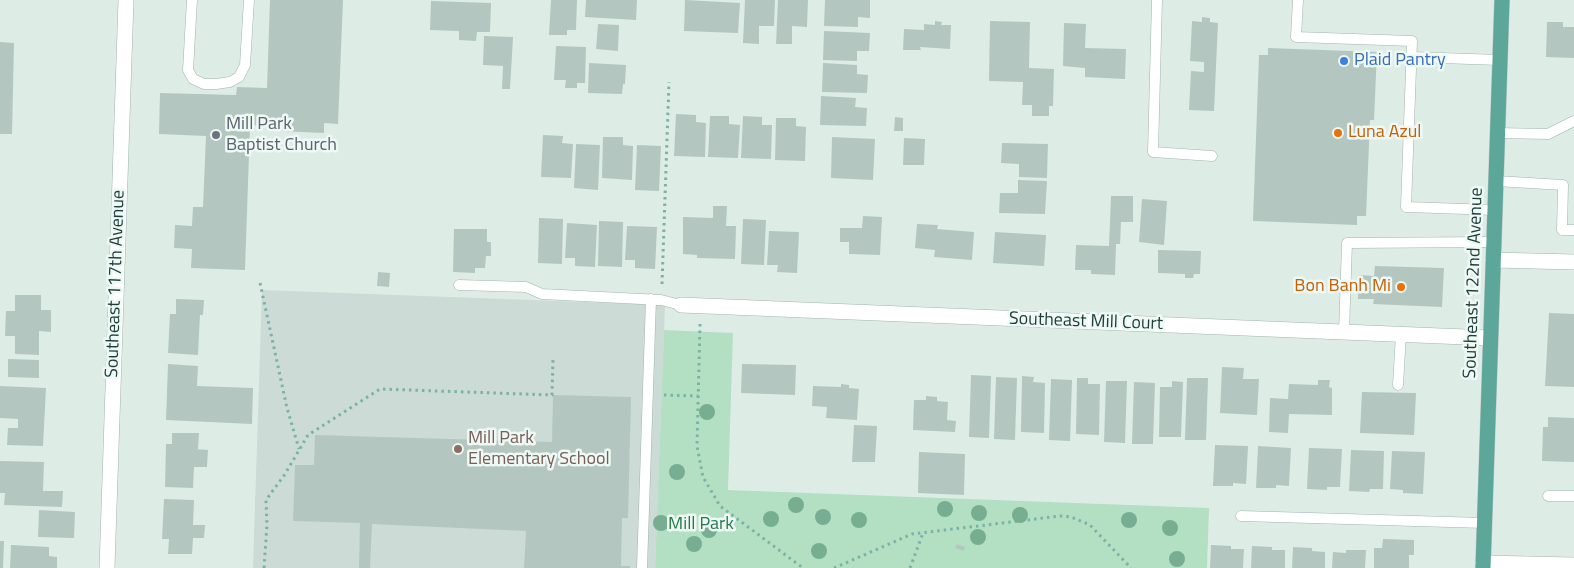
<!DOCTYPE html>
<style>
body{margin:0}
canvas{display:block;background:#deece6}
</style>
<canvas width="1574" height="568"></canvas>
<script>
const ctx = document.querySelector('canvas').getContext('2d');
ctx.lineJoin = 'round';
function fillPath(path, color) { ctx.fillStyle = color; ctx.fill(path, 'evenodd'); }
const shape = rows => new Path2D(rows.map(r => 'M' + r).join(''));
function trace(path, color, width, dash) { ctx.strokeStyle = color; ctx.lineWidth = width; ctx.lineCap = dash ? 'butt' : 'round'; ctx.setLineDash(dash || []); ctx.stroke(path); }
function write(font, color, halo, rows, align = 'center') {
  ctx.font = font + ' "Titillium Web",sans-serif'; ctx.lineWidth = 5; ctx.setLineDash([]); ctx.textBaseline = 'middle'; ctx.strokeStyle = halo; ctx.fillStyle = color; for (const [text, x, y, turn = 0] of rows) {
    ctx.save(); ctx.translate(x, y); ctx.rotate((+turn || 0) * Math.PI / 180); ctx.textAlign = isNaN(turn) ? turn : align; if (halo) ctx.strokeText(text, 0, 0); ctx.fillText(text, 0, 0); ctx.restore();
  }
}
const built = shape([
 [262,290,665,305,655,568,253,568]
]);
const green = shape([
 [664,330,733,333,728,490,1209,508,1207,568,655,568]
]);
const building = shape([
 [270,0,343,0,338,124,324,123,324,133,278,131,278,121,267,120,267,126,250,125,245,270,191,268,192,249,174,248,175,225,192,226,193,207,203,207,206,136,159,134,160,93,236,95,237,87,267,88],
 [551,0,577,0,576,30,567,30,567,35,549,35],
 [586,0,637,0,636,20,585,17],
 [685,0,740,3,738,33,684,31],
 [745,0,775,0,774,26,759,26,759,44,743,43],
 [778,0,808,0,807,27,792,26,792,44,776,44],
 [825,0,870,0,870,18,858,17,858,27,824,26],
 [431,1,491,3,490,32,477,32,476,41,459,40,459,31,430,30],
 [1202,17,1210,18,1210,22,1218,23,1214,111,1189,110,1191,71,1204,72,1204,62,1190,61,1192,21,1202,22],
 [935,21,942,22,941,25,951,25,950,49,920,47,921,50,903,50,904,29,924,30,924,24,935,25],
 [990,21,1030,22,1029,68,1054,69,1053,106,1049,106,1049,116,1032,116,1032,105,1022,105,1023,82,989,81],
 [1547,22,1563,22,1563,27,1574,27,1574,58,1546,57],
 [1064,23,1086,24,1085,48,1126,49,1125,79,1085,77,1085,68,1063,66],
 [598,24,619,25,618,51,596,49],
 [824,31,870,33,869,51,857,51,857,61,823,60],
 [484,36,513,37,510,89,502,89,503,66,483,65],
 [0,42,14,43,12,134,0,134],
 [556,46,586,47,585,83,577,83,577,88,565,88,566,80,554,80],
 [1268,48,1377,52,1374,120,1370,120,1366,216,1357,216,1357,225,1253,221,1259,55,1268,55],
 [589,63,626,65,625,84,623,84,622,94,588,93],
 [823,63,857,65,857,74,868,75,867,93,822,92],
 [821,96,856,98,855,107,867,108,866,126,820,125],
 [676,114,696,115,696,122,706,123,705,157,674,156],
 [710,116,729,116,729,124,740,125,738,158,708,157],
 [743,116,762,117,762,125,772,125,771,159,741,158],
 [895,117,903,118,903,131,894,131],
 [776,118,796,118,796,126,806,127,805,161,775,160],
 [543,135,563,136,562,143,573,144,571,178,541,177],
 [603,137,623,137,623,145,633,146,632,180,602,178],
 [832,137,875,139,873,180,831,178],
 [904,138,925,139,924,165,903,165],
 [1002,143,1048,144,1047,178,1019,177,1019,164,1001,163],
 [576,144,600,145,598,190,574,188],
 [637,145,661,146,659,191,635,190],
 [1018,180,1047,181,1045,214,999,213,1000,193,1018,193],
 [1111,196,1133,196,1133,222,1121,222,1120,244,1116,244,1115,275,1091,274,1091,270,1075,270,1076,245,1109,246],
 [1142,199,1167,201,1164,245,1139,242],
 [713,206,727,206,726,226,736,226,735,259,697,258,697,255,683,254,683,217,713,218],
 [863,216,882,217,880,255,849,254,849,242,840,242,840,228,862,228],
 [539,218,563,219,562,264,538,263],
 [743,219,766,220,764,265,741,264],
 [599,221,623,222,622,267,598,266],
 [567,223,597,225,595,267,575,266,575,258,565,258],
 [917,224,938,225,937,229,974,232,972,260,934,257,935,250,915,248],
 [627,226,657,227,655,269,635,268,635,260,625,260],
 [454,229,487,229,487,242,491,242,491,256,486,256,485,268,475,268,475,273,453,272],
 [769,231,799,232,797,273,777,272,778,265,767,265],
 [995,232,1046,235,1044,266,993,263],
 [1158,250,1201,251,1200,274,1194,274,1193,278,1185,278,1185,274,1158,273],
 [1375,266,1444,268,1442,307,1373,304,1374,299,1358,299,1359,275,1374,276],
 [378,272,390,273,389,287,377,286],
 [15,295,41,295,41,310,51,310,51,332,39,331,39,355,15,354,15,336,5,336,6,311,15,311],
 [176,299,204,300,203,315,200,315,198,355,168,353,170,314,176,314],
 [1549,313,1574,314,1574,387,1545,386],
 [8,359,39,360,39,378,8,377],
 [168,364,198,366,197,386,253,388,252,424,166,420],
 [742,364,796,365,795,395,741,393],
 [1222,367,1244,368,1243,379,1259,379,1257,415,1220,413],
 [971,375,991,376,989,438,969,437],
 [1022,376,1034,377,1033,382,1045,383,1044,433,1021,432],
 [996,377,1017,378,1015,440,994,439],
 [1077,378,1088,378,1088,384,1100,384,1099,435,1076,434],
 [1187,378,1208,378,1206,440,1185,440],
 [1051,379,1072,380,1070,441,1049,440],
 [1318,380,1330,380,1329,387,1332,388,1332,415,1289,414,1288,433,1269,432,1270,398,1288,399,1289,384,1318,385],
 [1106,381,1127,381,1125,443,1104,442],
 [1172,381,1183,382,1181,437,1159,437,1160,387,1172,387],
 [1134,382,1155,383,1153,444,1132,444],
 [841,384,849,385,849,388,859,389,857,420,826,418,827,407,812,406,813,386,841,387],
 [0,386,46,388,43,446,7,445,8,428,18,428,18,419,0,418],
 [1362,392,1416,393,1414,435,1360,433],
 [553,395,631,397,628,518,622,518,621,566,630,566,630,568,524,568,526,531,372,524,370,568,359,568,360,523,293,521,295,465,314,465,315,435,552,442],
 [926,396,937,397,937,401,948,402,947,420,956,421,955,432,913,430,914,400,926,400],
 [1548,417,1574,418,1574,462,1542,461,1543,427,1548,427],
 [854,425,877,426,875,462,852,462],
 [172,433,199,433,198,449,195,449,208,450,207,467,194,467,193,488,165,487,166,444,172,444],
 [1215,445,1248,446,1246,484,1233,483,1233,486,1213,486],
 [1258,446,1291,448,1289,486,1276,485,1276,488,1256,488],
 [1309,448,1342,449,1340,487,1327,487,1327,490,1307,489],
 [1351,450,1384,451,1383,489,1370,489,1369,492,1349,491],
 [1392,451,1425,452,1423,494,1403,493,1403,490,1390,489],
 [919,452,965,454,964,495,918,493],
 [0,461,44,462,43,491,63,491,62,507,4,505,5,493,0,493],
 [164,499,194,500,193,525,205,525,204,538,193,538,192,554,168,554,169,539,162,539],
 [39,510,75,512,74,538,38,537],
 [1383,539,1414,540,1414,555,1409,555,1409,568,1374,568,1374,548,1382,548],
 [0,541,4,541,3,568,0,568],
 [957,544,965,547,964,551,955,548],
 [11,545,49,547,49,556,57,557,57,568,10,568],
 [1211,545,1231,546,1231,549,1244,549,1243,568,1210,568],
 [1252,546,1272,547,1272,550,1285,550,1285,568,1251,568],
 [1293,547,1312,548,1312,551,1325,552,1325,568,1292,568],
 [1346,550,1366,550,1365,568,1332,568,1333,552,1346,553]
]);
const path = shape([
 [260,283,287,408,299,449],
 [662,284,669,82],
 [700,324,697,446,703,477,720,506,803,568],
 [664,395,698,396],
 [264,568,267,525,266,500,285,474,308,435,380,389,552,395,553,360],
 [834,568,912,534,1060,516,1071,517,1090,525,1131,568],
 [910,568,923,533]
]);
const service = shape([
 [192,0,188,70,193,79,204,84,216,84,230,82,239,77,245,65,249,0],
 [1157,0,1153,152,1212,156],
 [1298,0,1296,37,1412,41,1406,207,1495,210],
 [1411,57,1500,60],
 [1497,133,1548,134,1574,121],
 [1496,181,1563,185,1562,230,1574,230],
 [459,285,526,287,542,294,661,300,681,305],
 [1344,332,1347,243,1494,242],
 [1398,385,1401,334],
 [1548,496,1574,496],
 [1241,516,1485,523],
 [642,568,651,299]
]);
const minor = shape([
 [1493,260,1574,262],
 [681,305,1490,338],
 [1483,563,1574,565]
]);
const tertiary = shape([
 [107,568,126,0]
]);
const primary = shape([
 [1483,568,1502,0]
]);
const trees = [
 [707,412],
 [677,472],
 [796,505],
 [945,509],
 [979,513],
 [1020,515],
 [823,517],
 [771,519],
 [859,520],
 [1129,520],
 [661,523],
 [1170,528],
 [709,530],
 [978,537],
 [694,544],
 [819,551],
 [1177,559]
];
const markers = [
 [1344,61,5,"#3f7fe0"],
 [1338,133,5,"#e8710a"],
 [216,135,5,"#6b7280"],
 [1401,287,5,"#e8710a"],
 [458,449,5,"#8d6e63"]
];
const shopNames = [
 ["Plaid Pantry",1354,61]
];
const worshipNames = [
 ["Mill Park",226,125],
 ["Baptist Church",226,146]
];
const foodNames = [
 ["Luna Azul",1348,133],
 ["Bon Banh Mi",1391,287,"right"]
];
const streetNames = [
 ["Southeast 122nd Avenue",1474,283,-88],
 ["Southeast 117th Avenue",116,284,-88],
 ["Southeast Mill Court",1086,322,2]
];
const educationNames = [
 ["Mill Park",468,439],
 ["Elementary School",468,460]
];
const parkNames = [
 ["Mill Park",701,525]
];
fillPath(built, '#ccdbd5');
fillPath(green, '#b3e0c3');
fillPath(building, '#b3c7c0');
trace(service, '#a0b4ae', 11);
trace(minor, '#a0b4ae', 16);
trace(tertiary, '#a0b4ae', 16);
trace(primary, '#c0c9c7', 16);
trace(path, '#7ab3a6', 3, [2.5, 4]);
trace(service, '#fff', 10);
trace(minor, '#fff', 15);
trace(tertiary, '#fff', 15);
trace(primary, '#5ca799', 15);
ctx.fillStyle = '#77ad90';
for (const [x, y] of trees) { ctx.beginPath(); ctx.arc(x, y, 8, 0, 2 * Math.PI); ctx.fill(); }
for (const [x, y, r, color] of markers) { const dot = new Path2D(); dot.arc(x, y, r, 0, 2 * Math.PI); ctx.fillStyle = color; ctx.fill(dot); trace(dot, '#eef8f4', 2); }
write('18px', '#366cbe', '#eef8f4', shopNames, 'left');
write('18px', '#5b616d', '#eef8f4', worshipNames, 'left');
write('18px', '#c56008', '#eef8f4', foodNames, 'left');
write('18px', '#1d3d37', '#eef8f4', streetNames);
write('18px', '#785e54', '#eef8f4', educationNames, 'left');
write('18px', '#23794a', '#eef8f4', parkNames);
</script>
